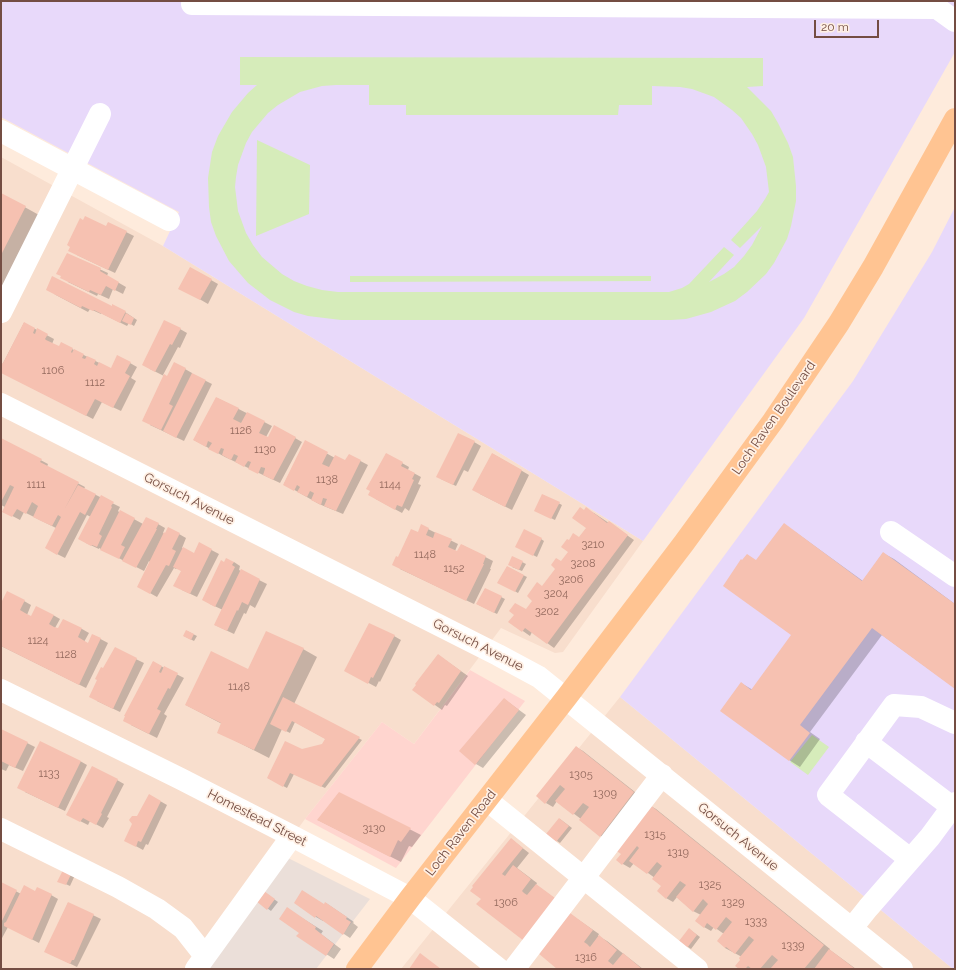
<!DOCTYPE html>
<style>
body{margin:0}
#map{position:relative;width:956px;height:970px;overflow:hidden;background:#feebdc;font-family:Raleway,sans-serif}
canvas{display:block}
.frame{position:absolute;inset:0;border:2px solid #744d43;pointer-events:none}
.scale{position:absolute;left:814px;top:20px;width:65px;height:18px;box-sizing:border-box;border:2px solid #744d43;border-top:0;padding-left:5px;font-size:12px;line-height:14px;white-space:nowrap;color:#744d43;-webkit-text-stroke:3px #fff0e4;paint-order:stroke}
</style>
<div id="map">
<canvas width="956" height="970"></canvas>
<div class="frame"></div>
<div class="scale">20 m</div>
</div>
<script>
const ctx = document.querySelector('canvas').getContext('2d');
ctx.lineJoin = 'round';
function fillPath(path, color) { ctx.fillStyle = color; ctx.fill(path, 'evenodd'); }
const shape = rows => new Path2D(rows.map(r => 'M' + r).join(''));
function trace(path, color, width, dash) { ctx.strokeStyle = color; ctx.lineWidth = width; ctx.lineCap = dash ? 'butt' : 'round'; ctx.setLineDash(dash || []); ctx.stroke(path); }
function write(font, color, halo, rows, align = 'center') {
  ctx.font = font + ' Raleway,sans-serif'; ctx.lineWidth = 3.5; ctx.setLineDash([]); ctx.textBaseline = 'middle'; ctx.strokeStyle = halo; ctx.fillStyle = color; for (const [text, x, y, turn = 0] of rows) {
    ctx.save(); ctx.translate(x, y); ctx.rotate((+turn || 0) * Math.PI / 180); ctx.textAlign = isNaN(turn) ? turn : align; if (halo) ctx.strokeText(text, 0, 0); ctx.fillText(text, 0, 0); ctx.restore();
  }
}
const residential = shape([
 [1,157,163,246,643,541,563,652,555,653,501,628,414,744,382,722,305,819,197,969,1,969],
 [620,697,926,947,953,969,401,969]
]);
const commercial = shape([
 [470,670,525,701,396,868,305,819,382,722,414,744]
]);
const industrial = shape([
 [280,854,370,899,316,969,197,969]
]);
const education = shape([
 [1,1,955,1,955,52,804,318,643,541,163,246,179,212,1,117],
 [955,207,955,969,953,969,926,947,620,697,853,381,932,252]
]);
const green = shape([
 [240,57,763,58,763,86,747,87,771,111,778,123,788,143,793,157,796,186,796,201,791,226,787,239,774,263,766,274,747,292,735,301,711,312,686,319,671,320,341,320,308,316,294,312,270,300,248,283,229,261,216,236,211,222,209,207,208,178,212,152,218,136,232,112,248,93,257,85,240,85],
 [336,85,369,85,369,105,406,105,406,115,618,115,619,105,652,105,652,86,680,87,692,89,714,97,732,110,741,118,752,134,758,145,766,167,769,192,765,199,757,211,731,240,740,248,762,226,752,245,744,256,734,267,724,274,709,282,734,255,724,247,689,284,682,288,669,292,338,292,322,290,307,286,294,281,282,274,262,257,253,245,246,233,238,211,235,187,236,177,238,165,246,143,252,132,268,113,278,105,300,92,322,86],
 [257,140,310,165,309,214,256,236],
 [350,276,651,276,651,281,350,282],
 [812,735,829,747,808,775,790,762]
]);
const shadow = shape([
 [1,194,39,215,1,291],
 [108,223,134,236,115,273,77,255,106,228],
 [67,254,108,273,107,276,126,287,123,294,113,289,109,299,98,294,97,296,68,282],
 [211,280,218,284,208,304,187,292],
 [54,294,112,308,125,312,137,320,134,326,129,323,127,326,101,313,101,314,90,309,88,312],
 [24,323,54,339,52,344,59,348,72,349,111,369,130,363,137,367,131,378,136,381,121,411,102,402,93,419,1,372,1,367],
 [180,329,187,333,180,348,178,347,163,375,168,377,185,369,192,373,192,374,212,384,184,441,150,425,164,376,150,369],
 [217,398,272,426,266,437,295,438,302,442,280,483,225,457,194,440],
 [1,439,48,464,47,467,85,487,84,489,120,507,118,511,120,513,121,512,143,524,158,524,165,528,163,533,165,534,179,534,186,538,182,548,194,555,200,544,219,554,197,597,182,590,182,571,177,568,176,569,174,568,157,597,139,587,150,562,149,561,144,571,99,548,99,549,86,543,91,517,87,515,65,558,53,552,56,528,24,512,20,520,3,511,5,507,1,505],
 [306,442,335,458,346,462,349,455,368,465,343,514,319,504,284,484],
 [474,442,481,446,468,472,464,470,456,486,441,479],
 [386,454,409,467,408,470,421,477,418,484,421,485,409,511,405,508,402,513,376,499],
 [493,454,529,475,512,510,480,494],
 [543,495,562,505,555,520,538,512],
 [585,511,594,513,634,540,554,648,532,632,530,636,510,622,526,610,534,601,543,587,569,552,569,541,579,538,587,528],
 [428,529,458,544,455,551,458,552,462,545,493,561,490,569,491,569,474,604,400,569,398,558,418,533],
 [794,531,863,581,883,553,894,559,955,604,955,688,882,635,810,732,820,739,800,767,789,760,741,683,753,690,793,635,757,561],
 [541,539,544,541,537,557,519,548],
 [234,562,240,566,239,570,267,584,255,608,250,605,246,614,244,613,234,634,215,625,223,610,210,604,224,563],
 [522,562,526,564,522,571,512,567],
 [507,567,527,577,518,593,499,582],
 [485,589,505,599,497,614,477,604],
 [1,601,24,601,31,605,27,615,31,617,53,615,60,619,55,628,82,629,89,633,84,642,88,644,93,635,108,643,86,688,1,646],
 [187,631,197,636,194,641,184,636],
 [394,636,401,640,380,682,379,681,376,687,352,674],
 [115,649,144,663,120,712,97,701,104,670],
 [303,649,317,657,294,704,362,740,325,788,294,774,287,788,268,778,302,750,323,745,326,739,295,722,290,733,282,729,269,758,218,732,222,724,186,705,248,670],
 [438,655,468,676,447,706,445,705,442,710,414,690],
 [153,662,184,678,164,714,167,716,157,738,131,725],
 [504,699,526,715,483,768,476,764],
 [1,730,35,747,23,771,9,765,6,771,1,769],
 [576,747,583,751,640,796,608,840,601,836,580,820,581,819,557,801,553,807,546,803],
 [80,761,87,765,65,811,25,792],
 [117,780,124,784,107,817,109,818,103,828,90,821,88,825,74,818],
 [339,793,421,835,412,847,409,846,401,862,318,820],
 [160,801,167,805,148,845,146,844,143,850,132,844,137,817],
 [649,805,656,809,830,949,830,950,856,969,740,969,742,957,725,948,724,934,714,927,711,931,704,927,701,915,693,911,677,897,673,902,666,898,663,886,655,878,634,863,630,868,623,864,622,853],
 [560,819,572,828,560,843,557,841],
 [511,839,529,853,517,868,537,883,536,885,561,903,482,899],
 [76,873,70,886,59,881],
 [1,883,21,894,36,892,51,895,58,899,39,943,8,927,1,940],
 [267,894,278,902,271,911,257,901],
 [295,902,325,905,326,903,354,922,353,923,358,927,350,938,323,920,323,921,316,917],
 [68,903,101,919,77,967,46,952],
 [294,913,323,931,321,934,341,949,334,959,298,936,300,932],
 [570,914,599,934,598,936,607,941,643,969,558,969],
 [689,929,700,937,691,949,688,947]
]);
const building = shape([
 [1,193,26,206,1,255],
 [85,216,106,226,108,222,127,231,108,270,68,251,70,247,67,245,80,218,83,220],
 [67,253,101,268,100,271,119,282,115,291,106,286,101,295,90,290,89,292,60,278,61,276,56,274],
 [190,267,212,279,200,300,178,289],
 [52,276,112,306,112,304,126,311,120,323,94,310,93,311,82,306,81,308,46,290],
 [126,313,134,318,131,325,122,321],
 [164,320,181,328,172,345,170,344,155,372,142,365],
 [24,322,35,328,33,333,35,334,37,328,48,334,45,339,46,340,59,346,61,342,73,348,71,352,72,353,74,349,84,354,82,358,85,359,87,356,96,360,94,364,97,366,99,362,111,368,117,355,131,362,125,373,130,376,113,408,95,399,86,416,1,373,1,364,3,363],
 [174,362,186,368,169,404,173,406,161,430,142,421,164,374,167,376],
 [192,373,206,380,176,438,163,431],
 [216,397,239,408,233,419,241,423,247,412,265,421,259,433,268,437,274,425,296,437,273,480,263,475,265,469,265,468,261,467,258,474,248,469,251,462,248,461,244,467,235,462,238,456,234,454,231,460,222,455,224,449,221,448,218,454,208,449,212,443,208,441,206,447,193,440],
 [458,433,475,441,453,485,436,477],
 [1,438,42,459,40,462,79,482,64,510,78,485,96,494,85,515,80,512,57,555,45,548,61,517,58,515,52,526,41,521,33,517,38,506,32,502,26,514,17,509,12,517,2,512,14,487,10,485,1,502],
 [305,440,328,452,322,464,329,467,335,455,345,460,349,454,361,460,336,511,324,506,327,499,323,498,321,505,311,500,314,493,310,491,307,497,297,492,300,487,297,485,294,491,283,485],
 [386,453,403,462,401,466,415,473,412,479,414,480,402,507,397,505,395,510,368,495,370,491,366,489],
 [492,453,522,470,505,507,472,490],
 [542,494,560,502,551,519,534,511],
 [101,495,114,502,111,506,112,507,99,534,102,536,97,547,92,545,91,546,78,539],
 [580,507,584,510,586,507,607,523,609,521,628,535,547,644,525,628,522,632,508,622,514,615,509,611,515,603,526,609,532,601,527,596,537,582,542,586,555,569,551,565,556,558,561,561,568,552,561,547,567,539,569,540,573,533,579,537,586,528,572,518],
 [120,510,135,518,121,545,125,547,119,559,100,550],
 [146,517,159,523,156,529,157,529,136,568,122,561],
 [784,523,862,581,883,552,955,604,955,689,872,628,800,725,810,733,789,761,720,711,741,682,751,690,791,635,723,586,741,559,742,560,747,554,756,560],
 [421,524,429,528,426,535,433,538,435,532,452,539,448,547,457,551,461,544,486,556,483,564,484,564,466,601,392,565,396,556,398,557,411,529,418,532],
 [168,527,180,533,172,549,176,551,169,566,166,565,150,594,137,587,164,532,165,533],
 [524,529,542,538,533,556,515,547],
 [199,542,212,549,190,594,173,586,181,571,173,567,183,547,194,553],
 [512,556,523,561,519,570,508,565],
 [226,558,234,562,232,565,235,567,215,607,202,600,221,560,224,562],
 [507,566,524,575,515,592,497,583],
 [241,569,260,579,248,605,242,602,238,611,237,610,227,631,214,625],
 [485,588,502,596,494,613,476,604],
 [7,591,25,600,20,610,25,613,31,616,36,606,54,615,49,624,54,627,58,628,63,619,82,628,78,637,88,643,92,634,101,638,79,685,1,646,1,600,2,601],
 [369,623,395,635,373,678,371,677,368,684,344,671],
 [186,630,194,634,191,640,183,636],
 [266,631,304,648,254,750,217,733,221,723,185,705,211,651,248,669],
 [115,647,137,658,113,709,89,697,97,680,95,679,101,667,103,668],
 [438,654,461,671,439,703,437,702,434,706,412,690,416,685,415,684],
 [153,661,162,666,159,672,161,673,164,666,178,673,170,689,168,688,157,709,161,711,149,734,123,721,125,716,124,716],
 [283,697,360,737,321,787,290,773,283,787,267,778,285,741,302,749,322,744,325,739,292,721,286,732,270,724],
 [504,698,519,710,475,765,459,751],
 [1,729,28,742,15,768,1,761],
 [40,741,81,761,58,808,17,788],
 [576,746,634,792,600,837,579,820,589,807,583,803,573,815,555,801,565,789,560,785,545,804,536,796],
 [92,766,118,779,101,813,102,814,96,825,83,818,80,822,66,815],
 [339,792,411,828,401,842,398,840,390,857,317,820],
 [149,794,161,801,141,842,138,841,136,847,124,841,132,824,129,820,132,816,137,816],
 [649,804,824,945,804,969,770,969,778,960,772,955,760,969,752,969,748,966,745,969,739,969,735,966,740,960,739,958,754,940,749,936,735,954,726,947,725,948,717,941,732,922,726,917,716,930,707,923,704,928,695,921,708,904,703,899,693,912,676,897,686,885,680,881,666,899,657,891,661,886,652,879,662,866,657,862,647,874,629,861,639,848,637,846,622,865,616,860,621,854,615,850],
 [559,818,569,826,556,842,546,834],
 [511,838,523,848,502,874,505,876,513,865,531,879,522,891,524,893,527,895,536,884,555,898,524,941,476,904,481,899,470,891,473,887,472,886],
 [65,866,73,870,66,885,57,882],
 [1,882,17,890,1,923],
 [24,885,35,891,37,887,52,894,32,940,4,926,4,923,6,922],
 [302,890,324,904,325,902,347,917,346,919,351,922,343,935,316,916,315,918,294,903],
 [264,891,275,899,267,910,256,901],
 [68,902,94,914,74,960,72,960,70,964,44,952],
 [287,907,316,927,315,929,334,944,326,956,296,936,299,933,279,919],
 [570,913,593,930,584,942,587,944,590,947,599,935,617,950,608,961,613,965,623,953,642,969,557,969,538,953],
 [689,928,697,935,687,948,679,941],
 [829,949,854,968,856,969,814,969],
 [420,953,441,969,409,969]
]);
const minor = shape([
 [929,1,937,8,955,21],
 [192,4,937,8],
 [1,131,169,220],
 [1,312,100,114],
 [1,404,498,655,539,677,902,969],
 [891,532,955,576],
 [1,690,181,779,292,836,410,898,499,969],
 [866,742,952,807],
 [487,800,697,969],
 [1,829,118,887,157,909,183,928,205,956],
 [910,859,828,795,894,705,921,707,955,723],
 [852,928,868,908,930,837,955,803],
 [196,969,292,836],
 [514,969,662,775]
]);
const major = shape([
 [357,969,410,898,566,698,684,543,773,421,839,323,873,267,955,119]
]);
const numberNames = [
 ["1106",53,371],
 ["1112",95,383],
 ["1126",241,431],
 ["1130",265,450],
 ["1138",327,480],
 ["1111",36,485],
 ["1144",390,485],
 ["3210",593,545],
 ["1148",425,555],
 ["3208",583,564],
 ["1152",454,569],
 ["3206",571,580],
 ["3204",556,594],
 ["3202",547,612],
 ["1124",38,641],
 ["1128",66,655],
 ["1148",239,687],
 ["1133",49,774],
 ["1305",581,775],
 ["1309",605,794],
 ["3130",374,829],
 ["1315",655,835],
 ["1319",678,853],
 ["1325",710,885],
 ["1306",506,903],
 ["1329",733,903],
 ["1333",756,922],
 ["1339",793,946],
 ["1316",586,958]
];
const streetNames = [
 ["Loch Raven Boulevard",774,418,-55],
 ["Gorsuch Avenue",189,499,27],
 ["Gorsuch Avenue",478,645,27],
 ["Homestead Street",257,818,27],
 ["Loch Raven Road",461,833,-52],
 ["Gorsuch Avenue",738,837,39]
];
fillPath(residential, '#f8decd');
fillPath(commercial, '#ffd5cf');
fillPath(industrial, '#ebdfd9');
fillPath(education, '#e8d9fa');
fillPath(green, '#d6ecba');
fillPath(shadow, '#0003');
fillPath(building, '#f6c1b1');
trace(minor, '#fff', 22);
trace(major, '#ffc492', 22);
write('11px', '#946a5e', null, numberNames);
write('13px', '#744d43', '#fff0e4', streetNames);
</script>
